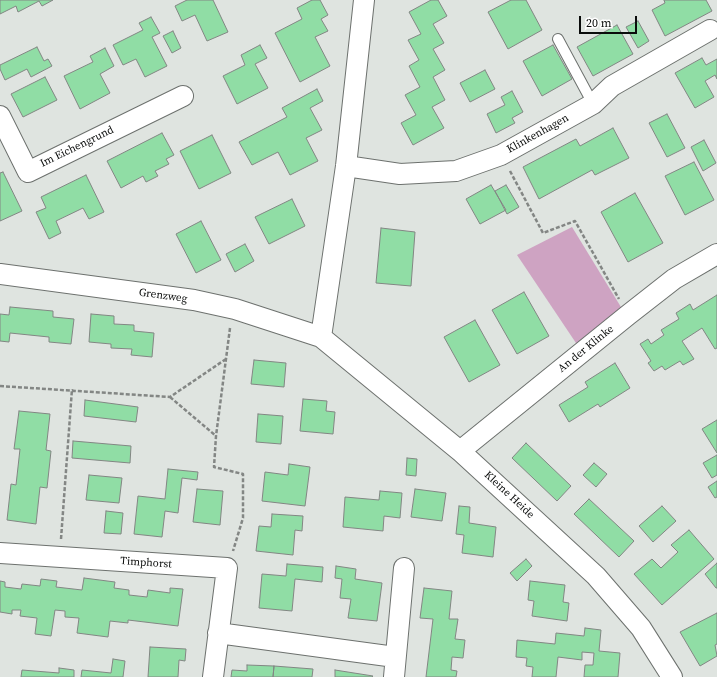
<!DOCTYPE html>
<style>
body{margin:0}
#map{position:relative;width:717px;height:677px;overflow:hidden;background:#dfe4e0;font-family:"Source Serif 4",serif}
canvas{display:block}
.scale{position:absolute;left:579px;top:16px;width:58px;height:18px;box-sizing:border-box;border:2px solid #0a0c0b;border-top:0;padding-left:5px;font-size:12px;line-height:14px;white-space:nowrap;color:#0a0c0b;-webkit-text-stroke:3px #fff;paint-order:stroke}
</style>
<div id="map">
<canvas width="717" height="677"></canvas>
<div class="scale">20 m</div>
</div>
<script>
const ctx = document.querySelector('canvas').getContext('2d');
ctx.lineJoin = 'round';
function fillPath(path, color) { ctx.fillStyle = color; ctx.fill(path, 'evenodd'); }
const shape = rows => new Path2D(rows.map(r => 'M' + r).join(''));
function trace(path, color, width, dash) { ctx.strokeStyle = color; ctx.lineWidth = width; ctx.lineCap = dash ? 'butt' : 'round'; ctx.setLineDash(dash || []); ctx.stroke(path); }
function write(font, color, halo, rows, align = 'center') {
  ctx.font = font + ' "Source Serif 4",serif'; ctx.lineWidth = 4; ctx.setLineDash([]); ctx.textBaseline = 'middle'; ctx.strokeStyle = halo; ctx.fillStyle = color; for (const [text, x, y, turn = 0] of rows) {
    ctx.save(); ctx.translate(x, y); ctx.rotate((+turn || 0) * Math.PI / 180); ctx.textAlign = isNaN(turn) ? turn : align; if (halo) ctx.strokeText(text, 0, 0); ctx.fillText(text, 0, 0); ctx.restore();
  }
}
const green = shape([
 [572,227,624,312,578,346,517,255]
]);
const building = shape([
 [0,0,53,0,42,6,39,1,18,12,16,6,0,14,0,0],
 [187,0,213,0,228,32,207,41,195,15,182,21,175,6,187,0],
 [312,0,320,0,328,15,321,19,328,31,315,37,330,66,300,82,275,33,302,19,297,8,312,0],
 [431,0,438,0,447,16,433,24,444,43,433,49,445,70,433,77,445,100,432,107,444,128,413,145,401,123,416,115,405,95,420,87,409,66,419,60,408,40,421,34,409,12,431,0],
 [511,0,526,0,542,30,508,49,488,12,511,0],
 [664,0,706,0,712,11,665,36,652,10,665,3,664,0],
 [151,17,160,33,152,37,167,66,145,77,136,59,123,65,113,45,143,30,139,23,151,17],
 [638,21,649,41,638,48,626,27,638,21],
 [617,25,633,54,593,76,577,47,617,25],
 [173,31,181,48,172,53,163,36,173,31],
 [260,45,267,58,255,64,268,88,237,104,223,76,245,65,241,55,260,45],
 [553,45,572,79,542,96,523,61,553,45],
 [37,47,44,61,48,59,52,66,31,77,27,69,5,80,0,69,0,65,37,47],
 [105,48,114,66,100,74,110,93,80,109,64,76,93,62,90,56,105,48],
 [702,58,706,65,717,59,717,79,715,75,705,81,714,97,695,108,675,73,702,58],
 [485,70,495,89,470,102,460,83,485,70],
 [45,77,57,100,23,117,11,94,45,77],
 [317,89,323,101,310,108,322,130,306,138,318,161,290,175,278,152,252,165,239,142,287,117,282,108,317,89],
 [512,91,523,112,512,118,515,123,496,133,487,114,505,105,501,97,512,91],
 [667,114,685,148,667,157,649,123,667,114],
 [613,128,629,158,595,175,592,170,539,199,523,167,576,139,580,146,613,128],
 [162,133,174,155,166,159,169,164,155,171,158,176,146,182,143,176,121,188,107,161,162,133],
 [212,135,231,173,199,189,180,151,212,135],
 [704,140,716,163,703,171,691,147,704,140],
 [694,162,714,200,685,215,665,176,694,162],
 [3,172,22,211,0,221,0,173,3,172],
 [86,175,104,212,89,219,83,208,56,221,61,233,49,239,36,212,46,208,41,197,86,175],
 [491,185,506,210,480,224,466,199,491,185],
 [506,185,519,207,507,214,495,191,506,185],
 [635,193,663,243,628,262,601,212,635,193],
 [292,199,305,226,269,244,255,217,292,199],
 [201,221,221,260,196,273,176,234,201,221],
 [381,228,415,232,411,286,376,283,381,228],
 [245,244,254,261,235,272,226,254,245,244],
 [524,292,549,336,517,354,492,310,524,292],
 [717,295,717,348,715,349,702,328,682,341,694,359,683,365,680,361,665,370,662,366,654,371,648,363,651,361,640,344,648,339,651,344,664,335,661,330,679,319,676,313,690,304,693,310,717,295],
 [10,307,53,311,53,317,74,319,71,344,49,342,49,337,10,333,9,342,0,341,0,314,9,315,10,307],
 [91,314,114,316,114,324,134,325,134,331,154,333,152,357,131,355,132,349,111,348,111,344,89,342,91,314],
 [475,320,500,365,469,382,444,337,475,320],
 [254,360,286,363,284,387,251,384,254,360],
 [615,363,630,388,600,407,598,404,569,422,559,405,588,387,585,382,615,363],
 [303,399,327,401,326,411,335,412,333,434,300,431,303,399],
 [85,400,138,407,136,422,84,416,85,400],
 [19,411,50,414,46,450,51,451,47,488,40,487,36,524,7,520,11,484,16,485,20,449,14,449,19,411],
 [258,414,283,416,281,444,256,442,258,414],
 [717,420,717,453,702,429,717,420],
 [73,441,131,446,130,463,72,458,73,441],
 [526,443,571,486,557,501,512,458,526,443],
 [717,455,717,475,712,478,703,463,717,455],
 [407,458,417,459,416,476,406,475,407,458],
 [594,463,607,474,596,487,583,475,594,463],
 [289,464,310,467,305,506,262,501,265,472,288,475,289,464],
 [168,469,198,472,197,480,182,478,178,513,165,511,162,537,134,534,138,496,165,499,168,469],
 [89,475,122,478,119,503,86,500,89,475],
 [717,481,717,497,715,498,708,487,717,481],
 [197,489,223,491,220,525,193,522,197,489],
 [415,489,446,493,442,521,411,517,415,489],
 [380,491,402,493,400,518,384,516,383,531,343,527,345,497,379,500,380,491],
 [589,499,634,541,619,557,574,514,589,499],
 [459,506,470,507,469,523,496,527,493,557,462,553,464,535,456,534,459,506],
 [662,506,676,521,653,542,639,526,662,506],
 [106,511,123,513,121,534,104,533,106,511],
 [272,514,303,516,302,531,295,530,293,555,256,551,259,526,271,527,272,514],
 [689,530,714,559,662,605,634,574,652,559,661,568,678,552,671,545,689,530],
 [526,559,532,566,517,581,510,573,526,559],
 [717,563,717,588,716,588,705,574,717,563],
 [287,564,323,567,322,582,295,579,292,611,259,608,262,574,286,576,287,564],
 [336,566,356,569,355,579,382,583,377,621,348,618,351,599,340,598,342,579,335,578,336,566],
 [84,578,115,582,114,588,129,590,129,595,147,597,148,590,170,593,170,588,183,589,178,626,128,620,128,623,110,621,108,637,77,633,79,618,65,617,65,611,55,610,51,636,35,634,37,618,20,616,21,610,12,610,12,614,0,612,0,581,5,582,5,587,21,589,22,584,40,586,41,579,57,581,56,587,82,590,84,578],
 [530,581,565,585,563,602,569,603,567,621,532,616,534,601,528,600,530,581],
 [424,588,452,591,449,619,458,619,455,639,465,640,463,658,452,657,451,670,457,671,456,677,426,677,433,619,420,618,424,588],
 [717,613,717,644,715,645,717,656,700,666,680,632,717,613],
 [585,628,601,630,599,651,620,653,618,677,584,677,585,665,593,665,594,653,582,652,582,660,558,657,556,677,532,677,533,667,526,666,527,658,516,657,517,640,555,644,556,633,584,636,585,628],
 [150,647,186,649,185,661,179,660,178,677,148,677,150,647],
 [113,659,125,661,123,677,81,677,82,670,111,673,113,659],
 [247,665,274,666,273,677,231,677,232,670,247,671,247,665],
 [274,666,313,669,312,677,273,677,274,666],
 [59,668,74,670,74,677,21,677,22,670,59,673,59,668],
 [335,670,373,676,372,677,335,677,335,670]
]);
const path = shape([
 [510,171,543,233,575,221,619,299],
 [230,328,216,436,214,467,243,474,243,518,233,551],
 [0,386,170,397,226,359],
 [170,397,216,436],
 [61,539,72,389]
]);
const lane = shape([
 [558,39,593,104]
]);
const street = shape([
 [0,116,28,172,183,96],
 [346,166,400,174,456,171,501,155,593,104,612,86,710,30],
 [0,274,194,300,235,309,321,337,460,451,596,576,641,628,672,677],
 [321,337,346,166,364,0],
 [460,451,628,315,674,279,717,254],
 [0,553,227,568,213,677],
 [218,633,395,657],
 [394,677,404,568]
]);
const streetNames = [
 ["Klinkenhagen",538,134,-29],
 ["Im Eichengrund",77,147,-26],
 ["Grenzweg",163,296,8],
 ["An der Klinke",586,349,-39],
 ["Kleine Heide",509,495,43],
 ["Timphorst",146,563,4]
];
fillPath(green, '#cea3c2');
fillPath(building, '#90dda5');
trace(building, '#828683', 1);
trace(lane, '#6d716e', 12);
trace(street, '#6d716e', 22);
trace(path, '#838684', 2.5, [4, 2]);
trace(lane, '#fff', 10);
trace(street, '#fff', 20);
write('11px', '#0a0c0b', '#fff', streetNames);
</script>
